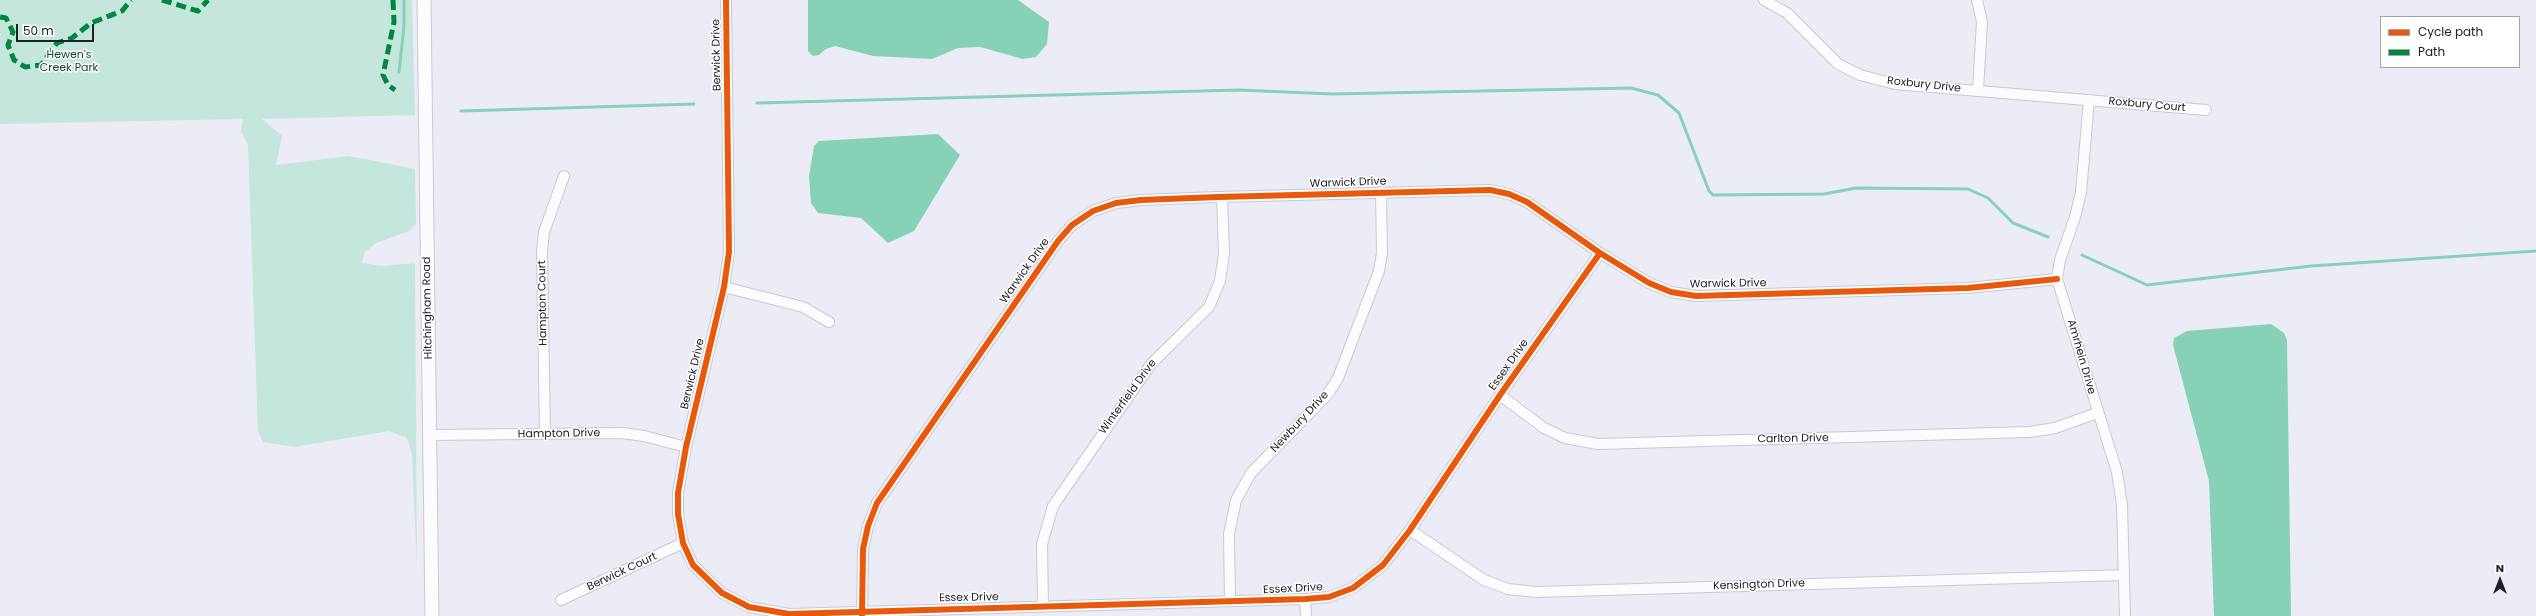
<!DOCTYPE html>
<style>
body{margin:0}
#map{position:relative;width:2536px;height:616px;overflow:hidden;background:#ececf7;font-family:Poppins,sans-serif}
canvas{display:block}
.legend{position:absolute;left:2380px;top:16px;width:140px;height:52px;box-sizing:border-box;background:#fff;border:1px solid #a6a6aa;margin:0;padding:5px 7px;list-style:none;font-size:12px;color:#20202a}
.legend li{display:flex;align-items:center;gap:8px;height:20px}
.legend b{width:20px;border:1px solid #a6a6aa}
.north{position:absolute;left:2480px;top:560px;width:40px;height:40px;-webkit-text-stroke:3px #fff;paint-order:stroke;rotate:0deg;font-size:11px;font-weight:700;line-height:16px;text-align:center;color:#20202a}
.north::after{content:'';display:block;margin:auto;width:14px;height:18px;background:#20202a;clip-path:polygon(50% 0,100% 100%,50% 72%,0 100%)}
.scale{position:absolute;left:16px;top:24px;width:78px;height:18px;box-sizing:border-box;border:2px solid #20202a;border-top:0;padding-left:5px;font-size:12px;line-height:14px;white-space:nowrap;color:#20202a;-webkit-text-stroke:3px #fff;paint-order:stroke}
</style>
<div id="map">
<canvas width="2536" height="616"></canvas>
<ul class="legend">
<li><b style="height:5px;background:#e8590c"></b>Cycle path</li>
<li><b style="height:5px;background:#00873e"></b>Path</li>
</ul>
<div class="north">N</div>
<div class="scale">50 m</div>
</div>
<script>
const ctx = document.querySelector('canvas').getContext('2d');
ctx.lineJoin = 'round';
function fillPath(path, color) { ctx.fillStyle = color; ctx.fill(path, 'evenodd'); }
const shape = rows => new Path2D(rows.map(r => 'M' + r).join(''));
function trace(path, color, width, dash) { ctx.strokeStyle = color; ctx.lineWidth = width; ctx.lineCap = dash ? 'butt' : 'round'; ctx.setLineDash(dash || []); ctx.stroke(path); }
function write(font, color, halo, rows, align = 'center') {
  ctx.font = font + ' Poppins,sans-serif'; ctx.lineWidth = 3; ctx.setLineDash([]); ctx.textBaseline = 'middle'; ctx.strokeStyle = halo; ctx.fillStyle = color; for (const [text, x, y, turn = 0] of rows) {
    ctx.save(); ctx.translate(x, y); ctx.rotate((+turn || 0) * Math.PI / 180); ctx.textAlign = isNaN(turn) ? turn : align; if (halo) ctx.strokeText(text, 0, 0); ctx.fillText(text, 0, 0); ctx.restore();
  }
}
const green = shape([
 [0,0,412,0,415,115,262,119,282,136,276,165,349,156,415,169,416,224,409,231,376,243,364,253,362,263,381,266,415,263,417,570,412,454,407,438,389,431,294,447,263,442,258,431,248,145,241,131,243,119,0,124]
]);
const water = shape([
 [808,0,1018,0,1049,22,1047,44,1036,57,1023,59,980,47,958,48,932,59,873,56,835,46,826,49,819,55,813,56,808,51],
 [938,134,960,155,914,231,888,243,861,218,818,213,811,203,809,176,814,146,819,141],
 [2271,324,2284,333,2287,340,2291,616,2214,616,2209,481,2173,345,2174,338,2187,331]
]);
const stream = shape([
 [399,72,404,26,404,0],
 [757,103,1239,90,1332,94,1631,88,1658,95,1679,113,1709,191,1713,195,1824,194,1856,188,1968,189,1988,198,2013,223,2048,237],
 [461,111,694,104],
 [2082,255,2147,285,2311,266,2536,251]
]);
const minor = shape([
 [726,0,729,252,724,287,686,447,678,493,678,514,683,543,693,565,722,593,749,607,789,614,1305,599,1329,597,1353,588,1383,565,1410,530,1500,395,1600,253],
 [1764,0,1787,13,1838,64,1860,75,1895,84,2206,110],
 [1977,0,1982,22,1978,90],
 [2089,100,2081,192,2075,217,2060,260,2057,279,2117,472,2122,505,2125,616],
 [724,287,803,307,829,322],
 [1500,395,1544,428,1565,438,1598,444,2030,432,2055,428,2097,413],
 [545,434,542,252,544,232,564,176],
 [430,435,622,433,644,436,686,447],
 [1410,530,1484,580,1508,589,1536,592,2124,575],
 [1305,599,1306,616],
 [561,600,683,543],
 [1230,601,1229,534,1236,500,1251,473,1328,394,1338,378,1379,271,1382,253,1381,192],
 [1043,606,1042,544,1053,506,1151,364,1209,307,1220,281,1224,253,1222,197],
 [862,616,863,549,868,526,877,503,1058,241,1072,225,1093,211,1116,203,1141,200,1218,197,1490,190,1509,194,1527,202,1600,253,1649,283,1671,292,1696,296,1968,288,2057,279]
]);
const tertiary = shape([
 [424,0,432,616]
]);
const quiet = shape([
 [162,0,198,11,208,0],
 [393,0,394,22,383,75,388,85,395,90],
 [0,17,6,18,13,32,8,45,14,60,25,67,41,65,57,43,72,38,91,23,122,11,131,0]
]);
const cycleway = shape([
 [726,0,729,252,724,287,686,447,678,493,678,514,683,543,693,565,722,593,749,607,789,614,1305,599,1329,597,1353,588,1383,565,1410,530,1500,395,1600,253],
 [862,616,863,549,868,526,877,503,1058,241,1072,225,1093,211,1116,203,1141,200,1218,197,1490,190,1509,194,1527,202,1600,253,1649,283,1671,292,1696,296,1968,288,2057,279]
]);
const parkNames = [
 ["Hewen's",69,55],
 ["Creek Park",69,68]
];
const streetNames = [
 ["Berwick Drive",717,55,-91],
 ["Roxbury Drive",1924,85,6],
 ["Roxbury Court",2147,105,5],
 ["Warwick Drive",1348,183,-2],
 ["Warwick Drive",1025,271,-55],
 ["Warwick Drive",1728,284,-1],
 ["Hampton Court",543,303,-91],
 ["Hitchingham Road",428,308,-91],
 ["Amrhein Drive",2081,357,74],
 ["Essex Drive",1509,365,-55],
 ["Berwick Drive",693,374,-77],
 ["Winterfield Drive",1128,397,-54],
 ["Newbury Drive",1300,422,-47],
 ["Hampton Drive",559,434,-1],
 ["Carlton Drive",1793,439,-1],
 ["Berwick Court",622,572,-25],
 ["Kensington Drive",1759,585,-2],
 ["Essex Drive",1293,589,-3],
 ["Essex Drive",969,598,-1]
];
fillPath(green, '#c4e6dc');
fillPath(water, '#87d1b6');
trace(stream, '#87d1b6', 3);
trace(minor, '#c9c9d3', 12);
trace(tertiary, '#c9c9d3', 15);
trace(minor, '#fcfcfe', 10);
trace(tertiary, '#fcfcfe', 13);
trace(quiet, '#00873e', 5, [10, 5]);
trace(cycleway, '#e8590c', 6);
write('11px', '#12402e', '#fff', parkNames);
write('11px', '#20202a', '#fff', streetNames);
</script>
